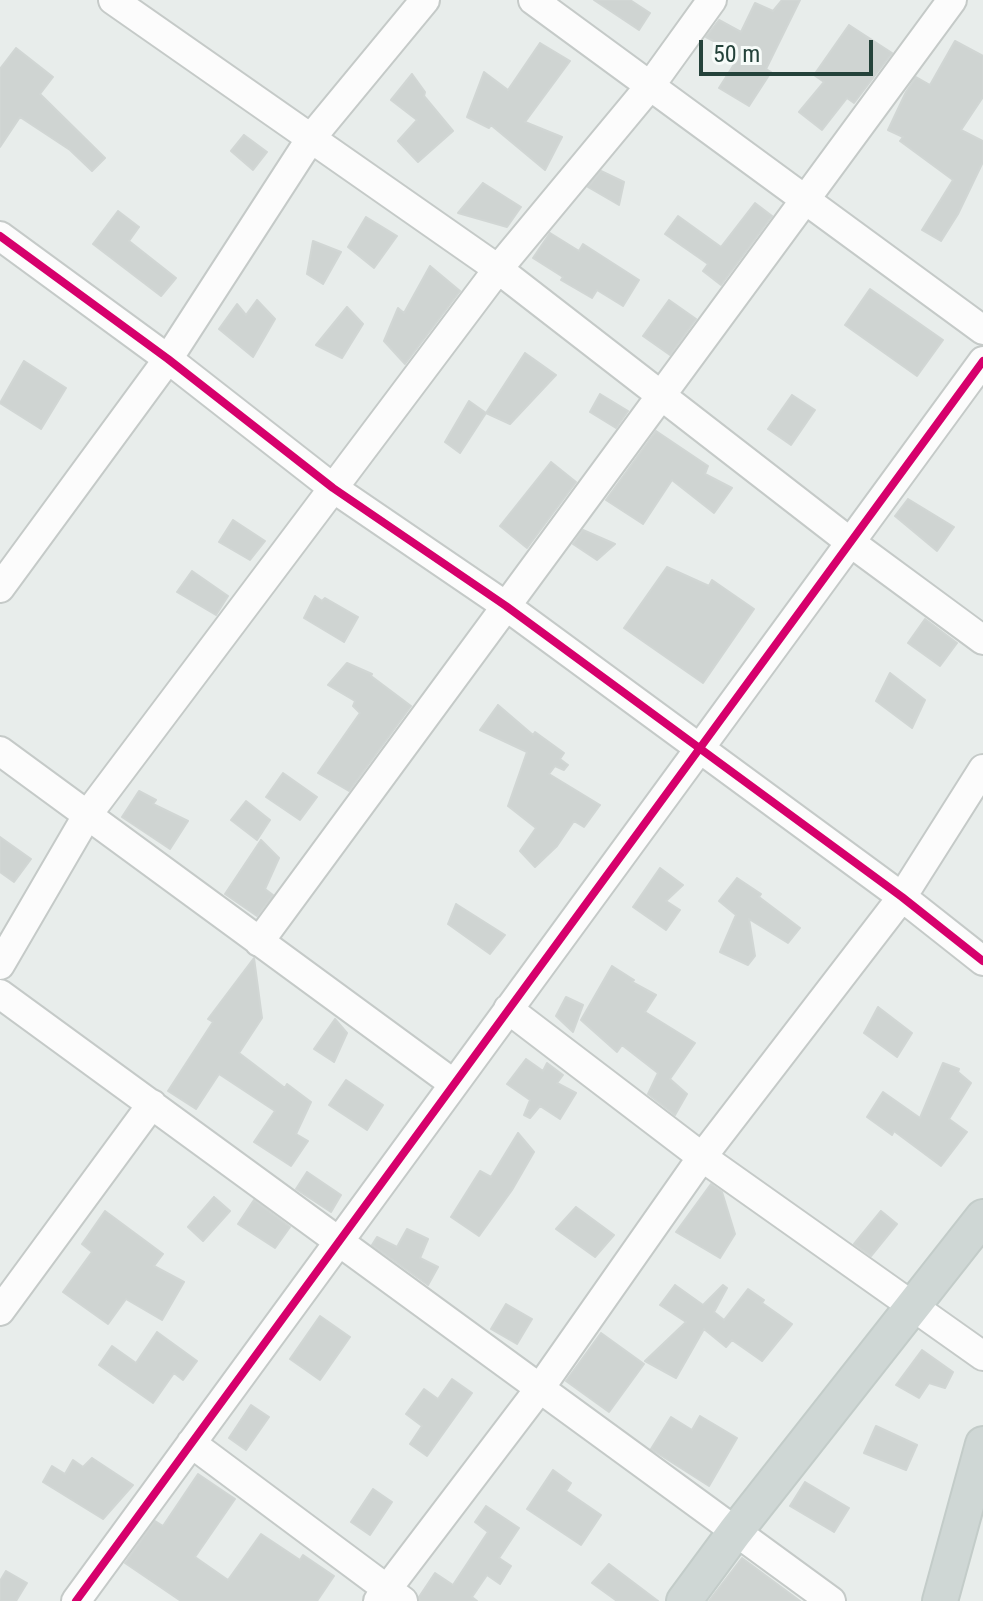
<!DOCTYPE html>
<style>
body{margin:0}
#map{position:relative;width:983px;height:1601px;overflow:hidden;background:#e8edeb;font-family:"Roboto Condensed",sans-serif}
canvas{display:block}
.scale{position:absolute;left:699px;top:40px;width:174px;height:36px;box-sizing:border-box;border:4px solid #24423a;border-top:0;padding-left:10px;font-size:24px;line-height:28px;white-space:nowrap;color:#24423a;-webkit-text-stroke:6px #f7fbf9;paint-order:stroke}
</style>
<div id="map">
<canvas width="983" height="1601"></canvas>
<div class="scale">50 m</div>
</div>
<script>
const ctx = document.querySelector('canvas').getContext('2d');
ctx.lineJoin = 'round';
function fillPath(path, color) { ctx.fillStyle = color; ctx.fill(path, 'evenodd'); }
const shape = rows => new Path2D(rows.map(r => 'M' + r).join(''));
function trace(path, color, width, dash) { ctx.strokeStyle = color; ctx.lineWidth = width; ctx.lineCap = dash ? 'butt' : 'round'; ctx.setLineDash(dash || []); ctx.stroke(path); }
const building = shape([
 [594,0,630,0,650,13,639,30,594,0],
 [782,0,800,0,766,69,771,72,749,106,719,88,740,55,706,37,719,20,741,32,755,3,773,11,782,0],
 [849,25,892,53,854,103,847,98,822,130,799,112,824,82,814,75,849,25],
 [955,41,983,56,983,97,961,130,983,141,983,162,958,214,941,241,922,230,953,180,900,141,903,137,888,130,906,92,916,77,930,85,955,41],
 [540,43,570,61,525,122,562,137,545,170,491,125,489,128,467,117,484,72,508,90,540,43],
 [16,48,53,77,40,94,105,158,92,171,70,150,20,117,0,147,0,69,16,48],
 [412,74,425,92,424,96,453,131,418,162,398,141,417,120,391,100,412,74],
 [244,135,267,152,253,170,231,151,244,135],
 [601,171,624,182,619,205,588,187,601,171],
 [483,183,521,207,507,227,458,213,483,183],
 [755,203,772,216,721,285,703,271,708,264,665,234,678,216,721,247,755,203],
 [118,211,139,227,129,241,176,278,161,296,93,244,118,211],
 [366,217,397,236,374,268,348,247,366,217],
 [550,233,579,251,583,244,639,280,623,306,597,290,592,298,561,280,563,277,533,258,550,233],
 [313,241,341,252,323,284,307,274,313,241],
 [430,266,460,291,405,364,384,341,398,308,404,313,430,266],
 [870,289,943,340,917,376,845,325,870,289],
 [257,300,275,319,253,357,219,329,237,304,246,315,257,300],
 [669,300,696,319,670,355,643,336,669,300],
 [347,307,363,324,342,358,316,345,347,307],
 [525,353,556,375,510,424,486,413,525,353],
 [24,361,66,388,41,429,0,403,24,361],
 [600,394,628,411,616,428,590,412,600,394],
 [792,395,815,410,791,445,768,429,792,395],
 [469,401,486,413,460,453,445,442,469,401],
 [656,431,708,466,705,474,732,488,714,513,672,480,643,524,606,500,656,431],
 [551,462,576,482,527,548,500,526,551,462],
 [908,499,954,527,937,551,895,516,908,499],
 [233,520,265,541,250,560,219,542,233,520],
 [583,530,615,544,597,560,573,544,583,530],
 [667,567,709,586,712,580,754,609,703,683,624,628,667,567],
 [192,571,228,596,216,615,177,592,192,571],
 [315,596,322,601,325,598,358,617,344,642,304,618,315,596],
 [925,619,957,643,940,666,908,643,925,619],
 [347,663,372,674,371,676,411,706,349,791,318,773,360,713,353,706,355,701,328,685,347,663],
 [890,673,925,700,912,728,876,701,890,673],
 [498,705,533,735,535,732,564,753,560,759,568,765,564,770,555,766,549,774,600,805,584,827,574,821,557,846,535,867,520,851,536,828,508,806,527,752,480,730,498,705],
 [283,773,317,797,300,820,266,797,283,773],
 [139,791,156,800,153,804,188,821,170,849,122,817,139,791],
 [246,801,270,820,257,840,231,820,246,801],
 [0,837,31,859,14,882,0,872,0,837],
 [261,840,279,858,265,889,273,895,257,916,225,894,261,840],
 [660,868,683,885,666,901,680,910,666,930,633,907,660,868],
 [737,878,761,894,759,897,800,928,788,943,749,919,755,956,748,965,720,952,736,915,719,901,737,878],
 [456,904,505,935,490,954,448,924,456,904],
 [254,958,262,1018,239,1053,285,1088,287,1084,311,1102,296,1134,308,1141,291,1166,254,1142,275,1111,219,1074,196,1109,168,1091,213,1022,208,1019,254,958],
 [612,966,634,980,632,982,656,995,645,1012,695,1043,670,1079,687,1094,675,1115,648,1094,658,1073,622,1045,617,1052,581,1020,612,966],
 [566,997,583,1005,573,1032,556,1016,566,997],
 [878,1007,912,1033,897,1057,864,1033,878,1007],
 [335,1019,347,1033,334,1062,314,1049,335,1019],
 [526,1059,543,1071,547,1063,563,1075,557,1083,576,1093,560,1119,540,1106,530,1118,524,1115,530,1100,507,1084,526,1059],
 [943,1063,959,1069,958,1072,971,1083,949,1119,967,1132,941,1166,894,1131,892,1135,867,1117,883,1092,920,1118,943,1063],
 [346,1080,383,1105,367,1130,329,1105,346,1080],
 [518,1133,534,1152,512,1190,479,1236,451,1217,480,1171,491,1177,518,1133],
 [307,1172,341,1195,331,1212,296,1189,307,1172],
 [711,1184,722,1192,735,1234,720,1258,676,1232,711,1184],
 [214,1197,230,1211,203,1241,188,1227,214,1197],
 [254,1200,290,1227,275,1248,238,1224,254,1200],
 [576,1207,614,1235,595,1257,556,1229,576,1207],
 [105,1211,163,1254,154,1266,184,1282,162,1320,126,1299,108,1324,63,1292,92,1252,82,1244,105,1211],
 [881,1211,897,1224,871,1256,854,1244,881,1211],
 [407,1229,428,1239,420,1258,438,1267,428,1285,372,1245,377,1237,397,1247,407,1229],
 [675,1285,703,1305,723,1285,727,1288,714,1312,724,1320,748,1289,764,1300,762,1303,792,1324,762,1361,732,1340,726,1347,704,1329,676,1378,645,1361,686,1322,660,1305,675,1285],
 [506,1304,532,1319,517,1344,491,1329,506,1304],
 [320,1316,350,1337,320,1380,290,1359,320,1316],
 [157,1332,197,1361,183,1380,174,1373,153,1403,99,1365,112,1346,136,1363,157,1332],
 [601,1333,644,1364,609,1412,566,1381,601,1333],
 [922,1350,953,1372,945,1388,929,1383,919,1398,896,1385,922,1350],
 [452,1379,472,1393,427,1456,410,1444,422,1426,406,1414,424,1389,438,1399,452,1379],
 [251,1405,269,1417,246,1450,229,1438,251,1405],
 [700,1416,737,1438,709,1486,651,1449,671,1417,692,1430,700,1416],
 [876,1426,917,1445,906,1470,864,1453,876,1426],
 [92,1458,133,1485,103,1519,43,1482,52,1466,65,1474,73,1460,83,1467,92,1458],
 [553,1470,571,1483,566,1491,601,1515,581,1545,527,1509,553,1470],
 [198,1474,235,1499,195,1557,228,1580,261,1534,300,1560,303,1555,334,1576,317,1601,181,1601,125,1563,155,1521,163,1526,198,1474],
 [805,1482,849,1508,834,1532,790,1506,805,1482],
 [373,1489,392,1502,370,1535,351,1522,373,1489],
 [486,1506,519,1528,499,1558,511,1566,500,1584,487,1575,472,1597,477,1601,420,1601,419,1597,435,1573,453,1585,488,1532,475,1522,486,1506],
 [742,1558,800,1601,709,1601,742,1558],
 [609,1564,658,1601,617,1601,592,1583,609,1564],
 [6,1571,27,1583,16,1601,0,1601,0,1581,6,1571]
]);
const minor = shape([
 [113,0,498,269,850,542,983,640],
 [533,0,983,330],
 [0,236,168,359,333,488,506,606,902,897,983,961],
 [0,588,168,359,311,138,425,0],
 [0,751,454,1084],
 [259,942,952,0],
 [0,965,88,814,498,269,650,86,712,0],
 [0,994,831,1601],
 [508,1009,702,1157,983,1356],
 [0,1311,152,1104],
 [191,1443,403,1601],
 [76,1601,983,361],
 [378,1601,540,1388,702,1157,902,897,983,769]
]);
const major = shape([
 [684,1601,735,1532,983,1217],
 [940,1601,983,1444]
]);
const cycleway = shape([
 [0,236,168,359,333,488,506,606,902,897,983,961],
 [76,1601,983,361]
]);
fillPath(building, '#cfd4d2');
trace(building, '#d1d6d4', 2);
trace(minor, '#c5cac8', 32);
trace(major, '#c3ccc9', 38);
trace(minor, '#fcfcfc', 28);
trace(major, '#cfd7d5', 34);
trace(cycleway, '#d6006c', 8);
</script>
